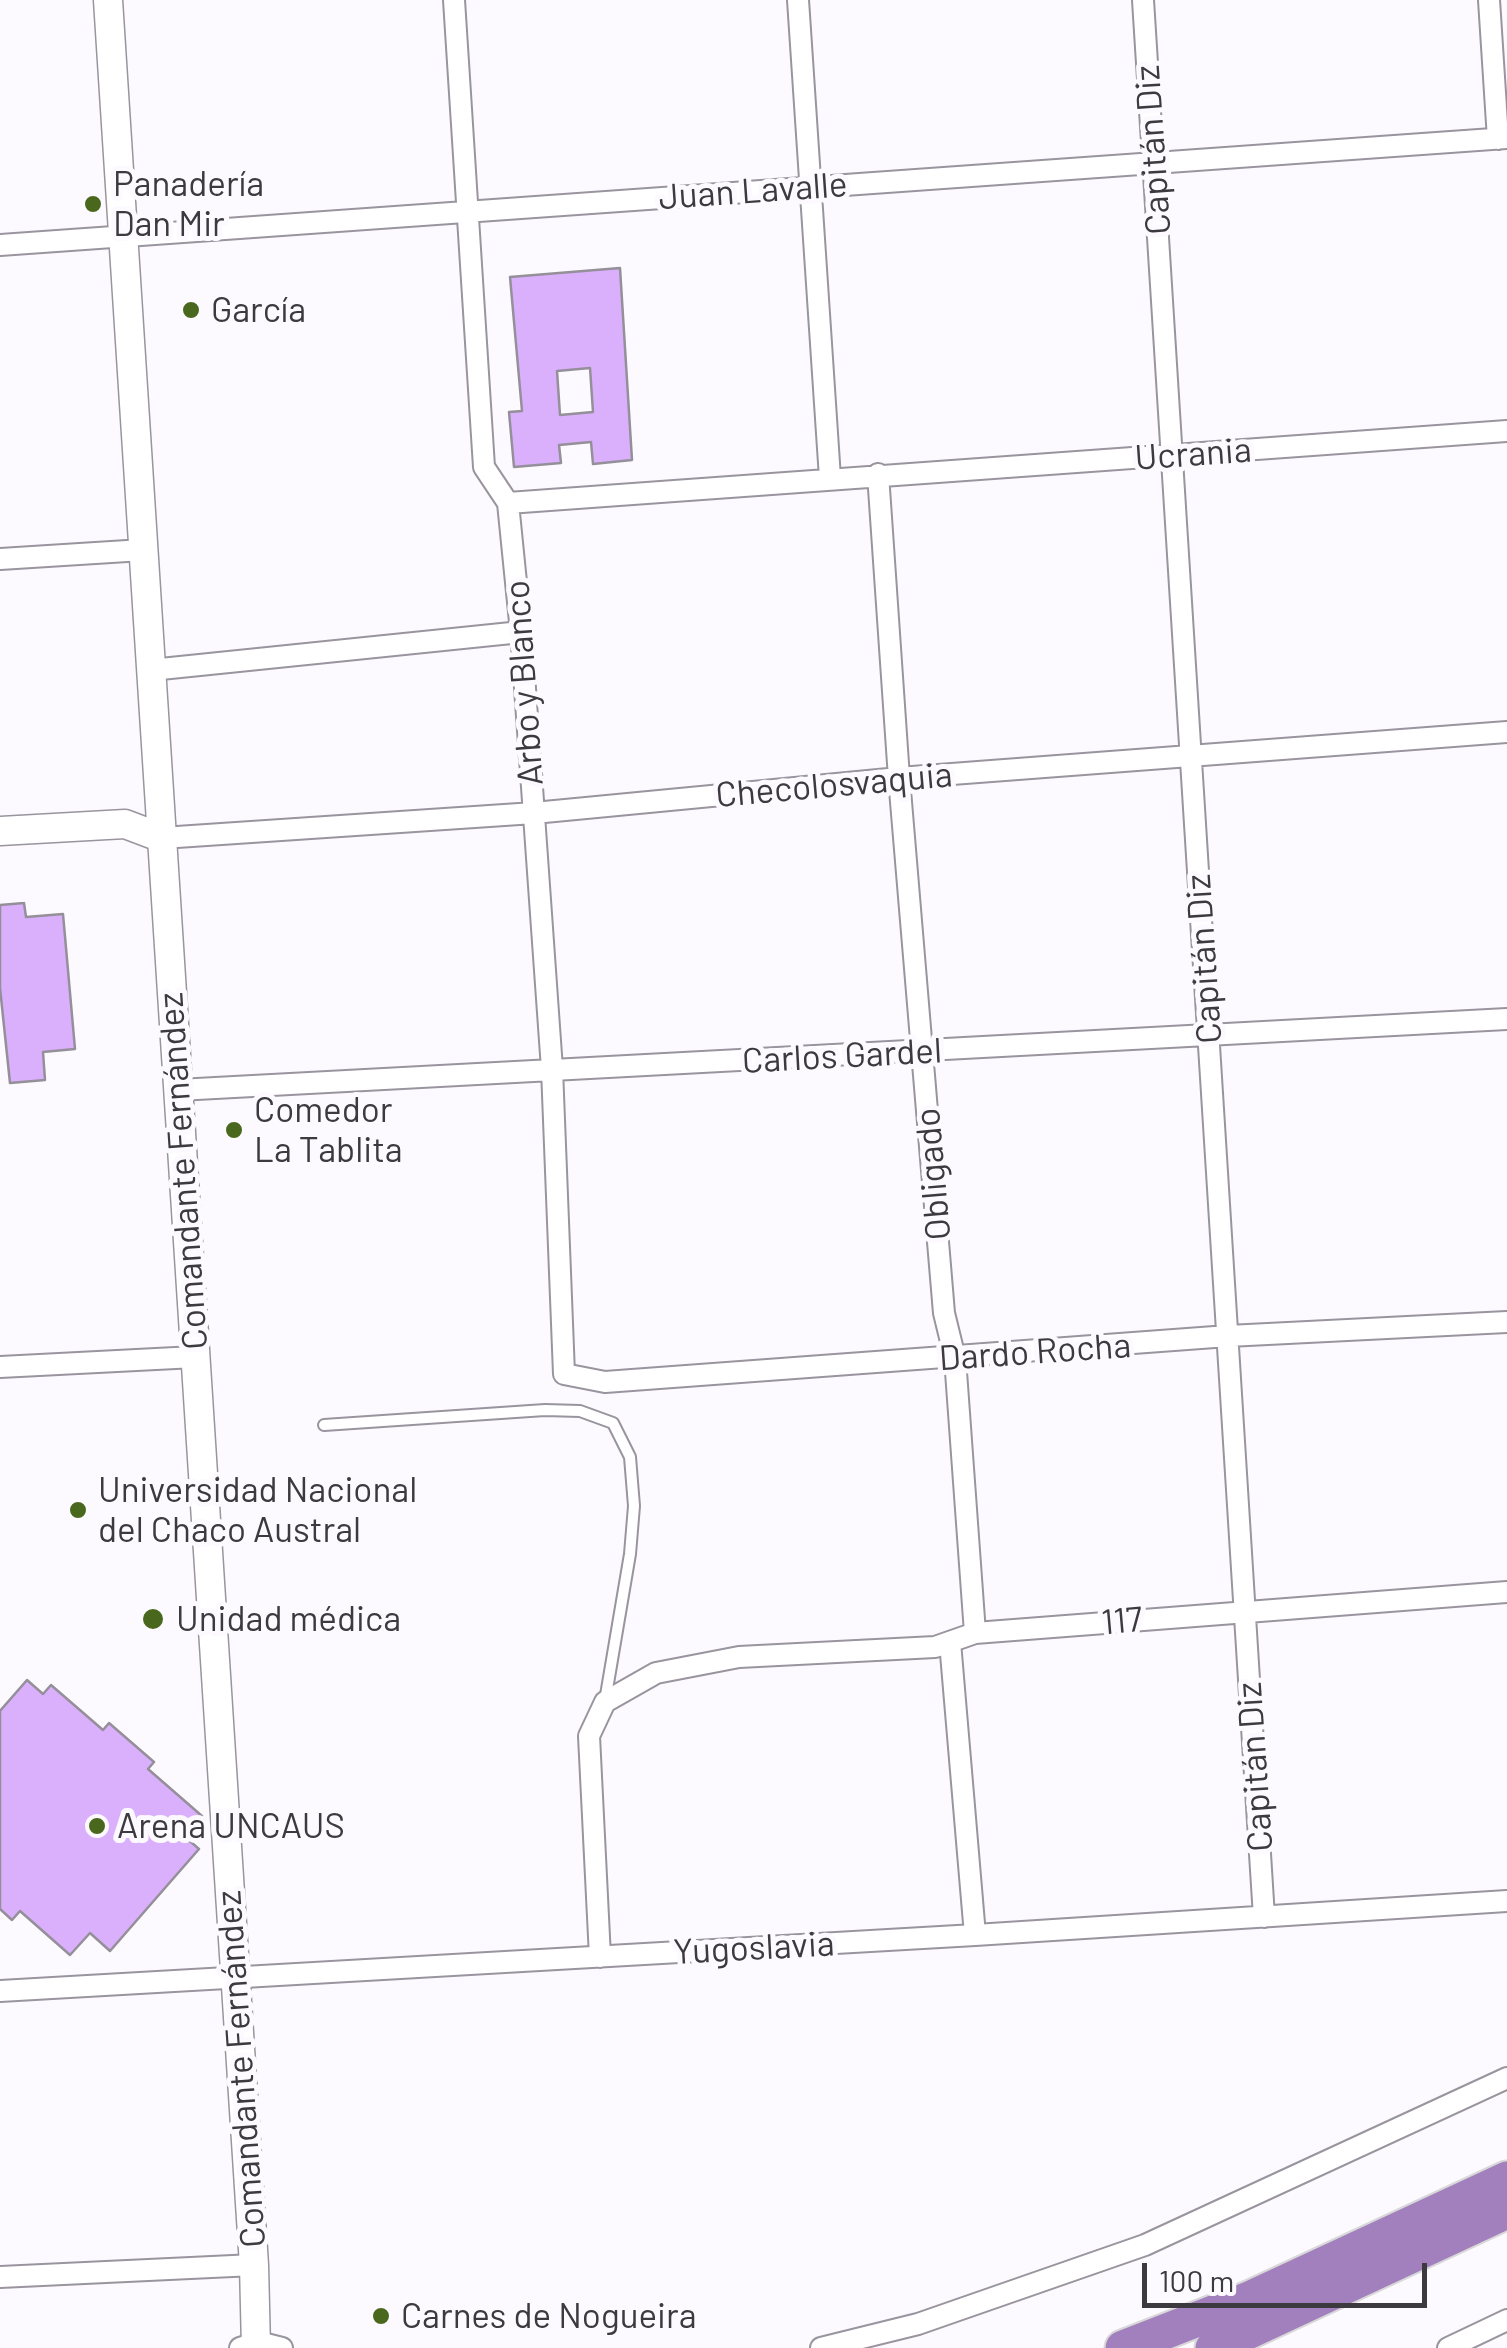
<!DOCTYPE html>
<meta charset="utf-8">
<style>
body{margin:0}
#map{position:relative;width:1507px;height:2348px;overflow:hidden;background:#fdfaff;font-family:Barlow,sans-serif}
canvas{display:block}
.scale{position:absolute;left:1142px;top:2263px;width:285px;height:45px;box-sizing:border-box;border:5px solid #3d3a3f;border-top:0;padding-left:12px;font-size:30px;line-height:35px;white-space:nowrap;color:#3d3a3f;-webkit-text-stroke:8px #fdfaff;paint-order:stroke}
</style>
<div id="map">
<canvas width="1507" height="2348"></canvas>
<div class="scale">100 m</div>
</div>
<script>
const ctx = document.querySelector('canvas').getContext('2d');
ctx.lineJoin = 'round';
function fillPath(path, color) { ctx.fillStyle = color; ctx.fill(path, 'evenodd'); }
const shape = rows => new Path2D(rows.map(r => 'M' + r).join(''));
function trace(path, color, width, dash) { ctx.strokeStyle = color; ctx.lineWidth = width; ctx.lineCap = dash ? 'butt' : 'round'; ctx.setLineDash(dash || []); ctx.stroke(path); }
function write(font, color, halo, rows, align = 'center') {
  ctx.font = font + ' Barlow,sans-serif'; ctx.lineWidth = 10; ctx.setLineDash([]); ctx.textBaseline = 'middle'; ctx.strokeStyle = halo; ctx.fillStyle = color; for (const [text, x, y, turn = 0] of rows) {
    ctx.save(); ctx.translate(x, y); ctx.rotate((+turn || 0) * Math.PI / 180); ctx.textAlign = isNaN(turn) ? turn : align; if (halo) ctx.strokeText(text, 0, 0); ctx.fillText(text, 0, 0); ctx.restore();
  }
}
const building = shape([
 [620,268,632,460,593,464,591,442,559,445,561,463,514,467,509,412,522,411,510,277,620,268],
 [590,368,593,412,560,415,557,371,590,368],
 [24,903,26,917,63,914,75,1049,43,1052,45,1080,10,1083,0,988,0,905,24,903],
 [27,1680,43,1694,51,1685,103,1730,109,1723,154,1762,148,1769,202,1816,184,1836,199,1849,110,1951,90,1933,70,1955,20,1911,12,1920,0,1909,0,1711,27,1680]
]);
const lane = shape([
 [324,1425,545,1410,580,1411,613,1423,630,1457,634,1506,630,1554,605,1701]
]);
const street = shape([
 [454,0,484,467,508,503,521,632,552,1069,564,1374,605,1382,1228,1336,1507,1322],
 [798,0,830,478],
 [1143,0,1264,1917],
 [1489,0,1498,139],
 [0,245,1507,138],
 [878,474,899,778,944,1313,955,1358,975,1633],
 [508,503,1507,431],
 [0,559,143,550],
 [151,670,521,632],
 [162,838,534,813,899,778,1507,732],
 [178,1090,1507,1019],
 [0,1367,195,1357],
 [950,1642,975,1935],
 [600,1957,589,1736,605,1702,656,1673,739,1657,935,1647,975,1633,1507,1592],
 [0,1991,975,1935,1507,1901],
 [0,2277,254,2265],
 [240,2348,258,2342,282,2348],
 [821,2348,918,2324,1145,2245,1507,2078],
 [1448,2348,1507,2320]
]);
const secondary = shape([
 [108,0,254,2265,256,2348],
 [0,831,125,824,162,838]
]);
const highway = shape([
 [1123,2348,1249,2299,1507,2179],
 [1213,2348,1507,2211]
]);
const markers = [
 [93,204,10,"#49681d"],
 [191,310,10,"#49681d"],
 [234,1130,10,"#49681d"],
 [78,1510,10,"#49681d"],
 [153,1619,12,"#49681d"],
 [97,1826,10,"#49681d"],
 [381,2316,10,"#49681d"]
];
const streetNames = [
 ["Capitán Diz",1153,150,-94],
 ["Juan Lavalle",753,191,-4],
 ["Ucrania",1193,454,-4],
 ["Arbo y Blanco",524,683,-94],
 ["Checolosvaquia",834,785,-5],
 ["Capitán Diz",1204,959,-94],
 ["Carlos Gardel",842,1056,-3],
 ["Comandante Fernández",183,1171,-94],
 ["Obligado",933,1174,-95],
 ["Dardo Rocha",1035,1352,-4],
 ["117",1122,1621,-5],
 ["Capitán Diz",1255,1767,-94],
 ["Yugoslavia",754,1948,-3],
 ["Comandante Fernández",241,2069,-94]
];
const poiNames = [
 ["Panadería",113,184],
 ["Dan Mir",113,224],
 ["García",211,310],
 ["Comedor",254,1110],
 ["La Tablita",254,1150],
 ["Universidad Nacional",98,1490],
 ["del Chaco Austral",98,1530],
 ["Unidad médica",176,1619],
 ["Arena UNCAUS",117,1826],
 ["Carnes de Nogueira",401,2316]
];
fillPath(building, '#dab0fd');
trace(building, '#948f99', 2.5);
trace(lane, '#99949e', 14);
trace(street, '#99949e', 24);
trace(secondary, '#99949e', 31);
trace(highway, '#d8d8d9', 39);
trace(lane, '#fff', 10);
trace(street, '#fff', 20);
trace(secondary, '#fff', 28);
trace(highway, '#a27fbd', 35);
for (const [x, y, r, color] of markers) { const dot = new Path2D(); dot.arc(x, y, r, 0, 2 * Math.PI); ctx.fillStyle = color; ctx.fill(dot); trace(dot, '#fdfaff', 4); }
write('35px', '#3d3a3f', '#fdfaff', streetNames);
write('35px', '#3d3a3f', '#fdfaff', poiNames, 'left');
</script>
